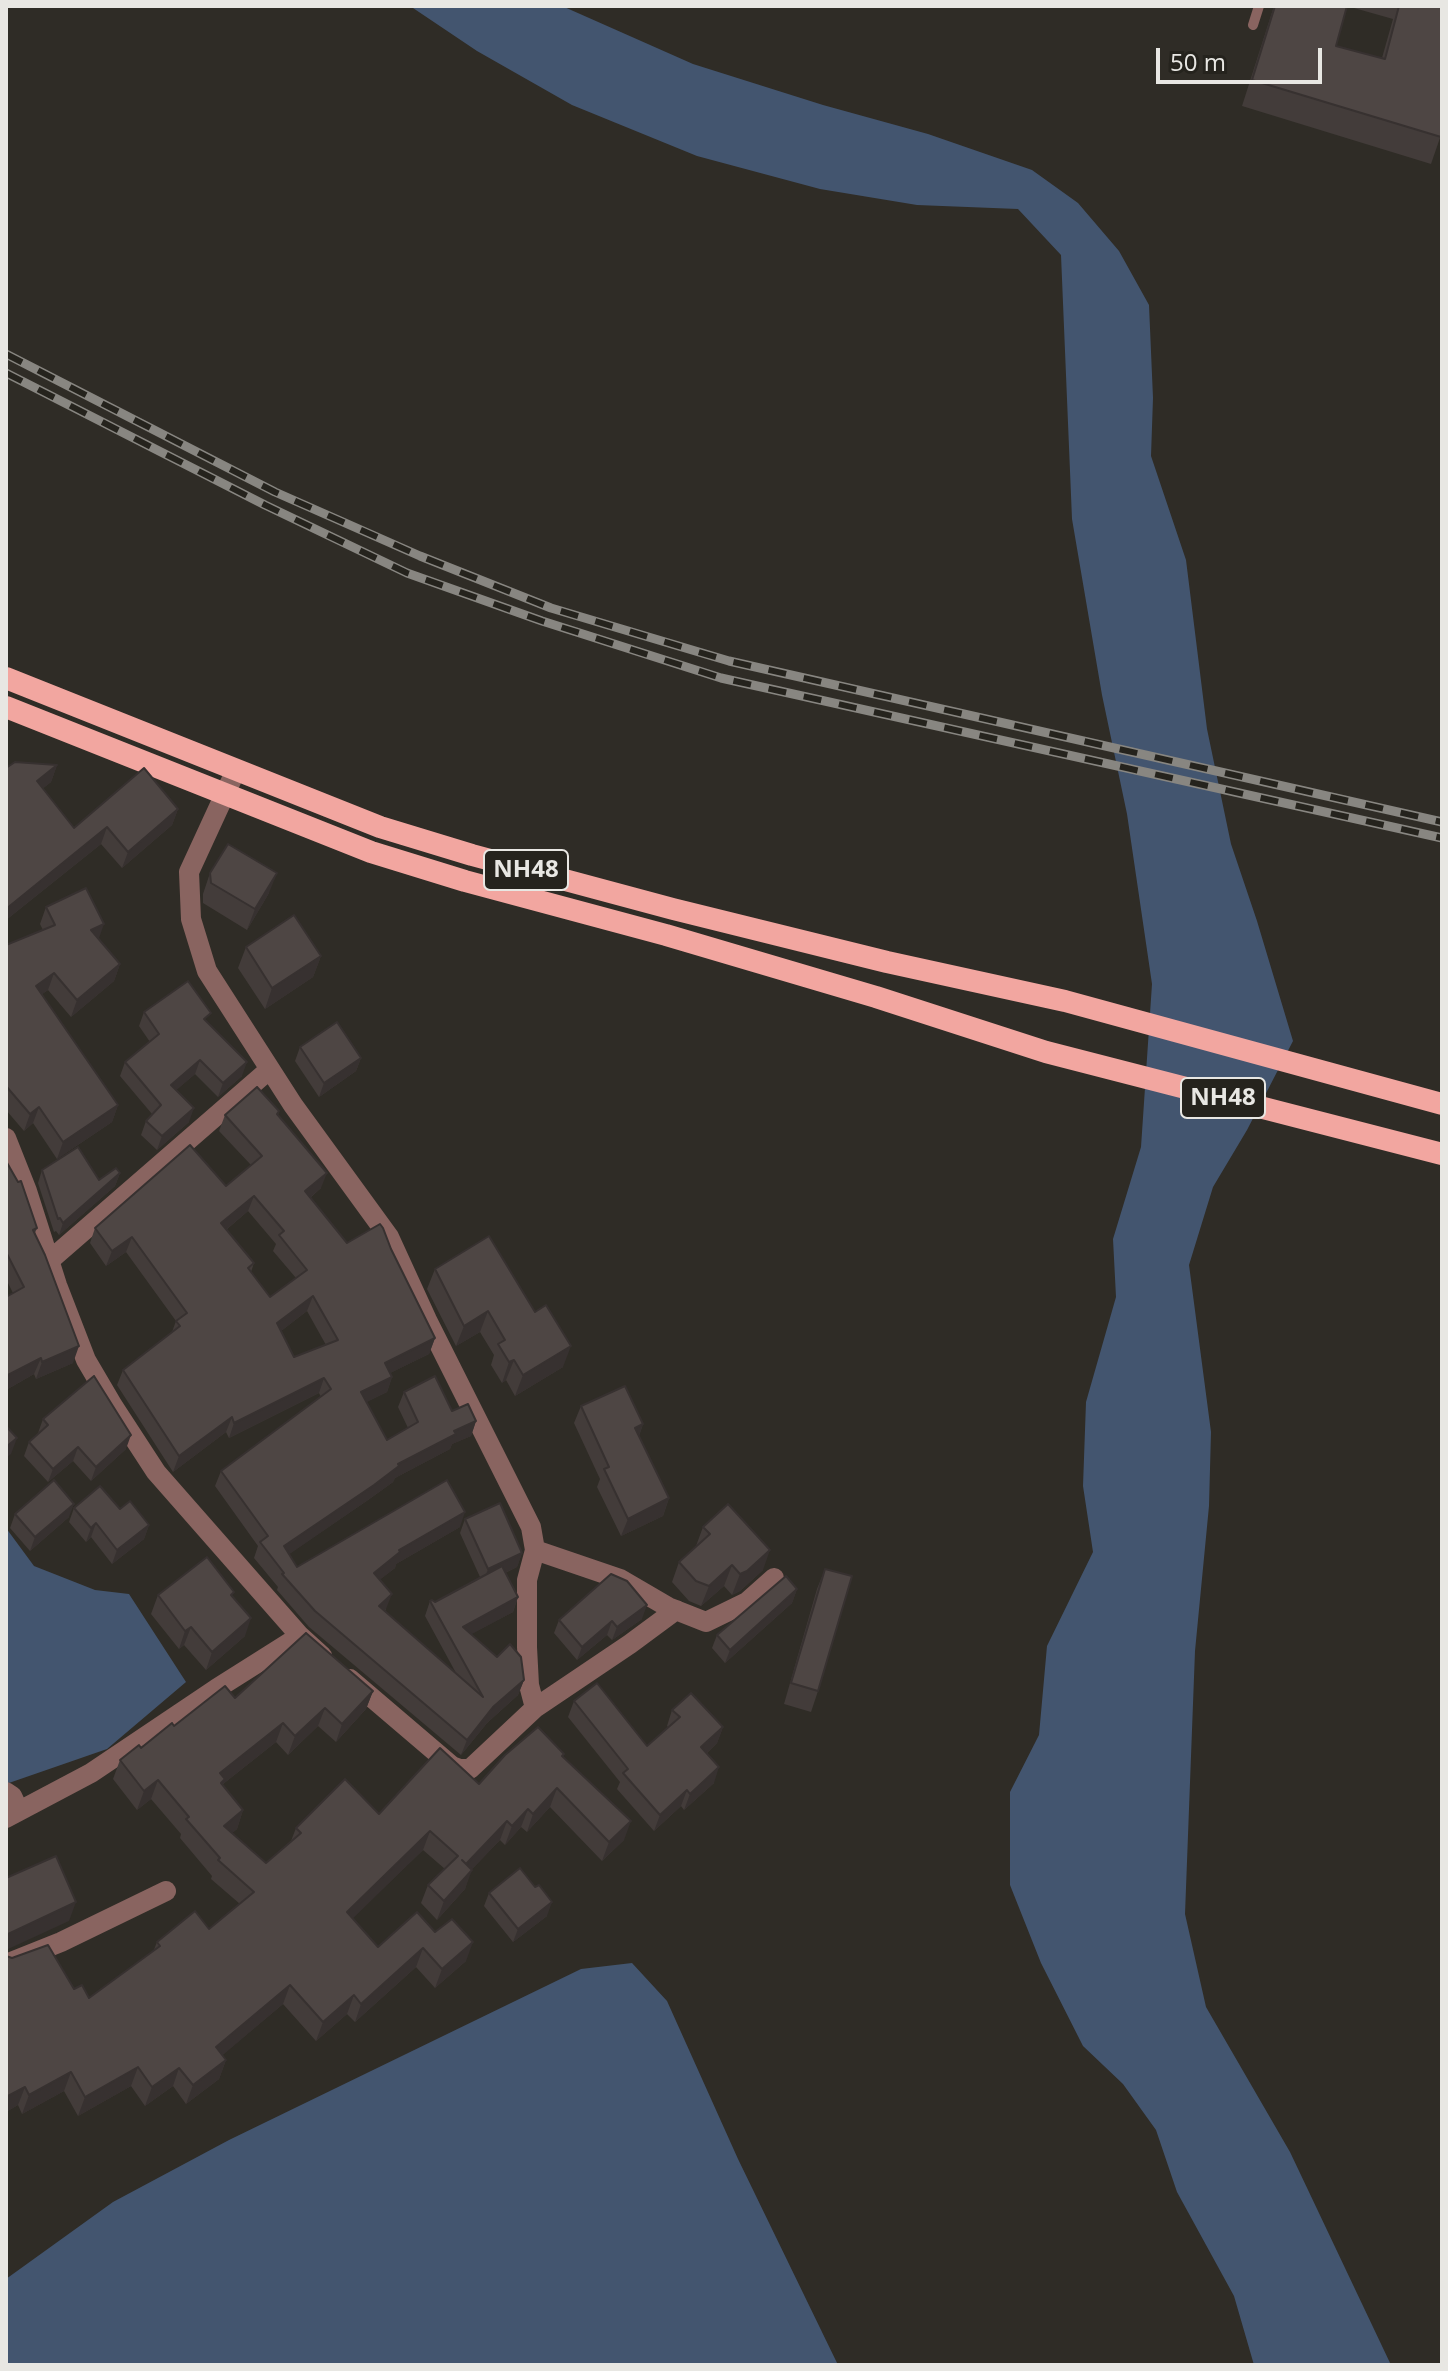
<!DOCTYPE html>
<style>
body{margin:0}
#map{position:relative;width:1448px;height:2371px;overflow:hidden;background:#2f2c26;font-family:"Open Sans",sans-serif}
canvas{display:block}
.frame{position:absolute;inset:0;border:8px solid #e8e7e3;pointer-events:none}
.scale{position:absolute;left:1156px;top:48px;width:166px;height:36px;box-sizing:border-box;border:4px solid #e8e7e3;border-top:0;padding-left:10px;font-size:24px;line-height:28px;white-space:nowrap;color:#e8e7e3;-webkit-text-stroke:6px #25231d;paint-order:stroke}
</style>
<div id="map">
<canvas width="1448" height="2371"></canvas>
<div class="frame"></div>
<div class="scale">50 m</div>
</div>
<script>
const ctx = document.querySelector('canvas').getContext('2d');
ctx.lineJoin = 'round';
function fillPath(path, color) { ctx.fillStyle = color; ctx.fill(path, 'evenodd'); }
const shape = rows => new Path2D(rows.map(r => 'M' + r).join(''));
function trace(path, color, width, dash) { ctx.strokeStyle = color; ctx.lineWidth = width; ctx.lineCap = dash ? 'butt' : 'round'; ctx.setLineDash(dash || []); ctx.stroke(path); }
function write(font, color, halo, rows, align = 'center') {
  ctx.font = font + ' "Open Sans",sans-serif'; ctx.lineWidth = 6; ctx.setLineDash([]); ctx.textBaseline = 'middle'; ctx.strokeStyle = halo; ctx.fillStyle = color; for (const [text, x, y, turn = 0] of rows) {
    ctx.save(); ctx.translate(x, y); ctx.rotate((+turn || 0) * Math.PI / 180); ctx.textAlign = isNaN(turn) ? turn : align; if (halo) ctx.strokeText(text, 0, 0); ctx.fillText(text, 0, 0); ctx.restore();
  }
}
const water = shape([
 [410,6,562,6,693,64,823,105,928,134,1032,170,1078,203,1119,251,1149,305,1153,398,1151,456,1186,560,1207,729,1231,844,1257,921,1293,1041,1247,1130,1213,1187,1189,1265,1211,1432,1209,1506,1195,1651,1185,1914,1206,2007,1290,2152,1391,2365,1254,2365,1234,2296,1177,2192,1156,2130,1123,2084,1083,2046,1041,1963,1010,1885,1010,1792,1039,1735,1047,1646,1093,1552,1083,1486,1086,1402,1116,1297,1113,1239,1141,1147,1152,984,1127,814,1102,695,1072,519,1061,255,1018,209,917,205,820,189,697,156,572,105,477,51],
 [6,1528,34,1566,95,1590,129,1594,186,1682,107,1749,6,1784],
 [632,1963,667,2001,738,2159,838,2365,6,2365,6,2279,113,2202,229,2140,581,1969]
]);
const service = shape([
 [1253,25,1259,6]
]);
const minor = shape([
 [236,770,189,872,191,919,207,971,293,1105,389,1237,427,1320,531,1527,535,1550,527,1580,527,1647,529,1685,535,1708,470,1769,460,1769,452,1766,350,1679],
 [6,1138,27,1191,57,1285,86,1360,113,1406,156,1472,300,1636,322,1656],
 [49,1261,270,1069],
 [535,1550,620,1579,668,1607,706,1622,747,1602,774,1578],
 [535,1708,630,1644,676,1610],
 [6,1792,12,1796,19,1811],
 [6,1818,91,1773,216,1689,300,1636],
 [6,1964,61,1942,166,1891]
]);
const trunk = shape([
 [6,678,380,827,472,855,673,909,887,962,1065,1001,1442,1104],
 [6,707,371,852,465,881,666,935,876,997,1046,1052,1442,1154]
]);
const rail = shape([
 [6,354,275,492,420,556,551,608,729,661,1442,822],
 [6,373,265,505,407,573,542,621,721,678,1442,838]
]);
const wall = shape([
 [1274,6,1442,6,1442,132,1431,164,1242,106],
 [1347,6,1393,19,1382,58,1336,46],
 [57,765,51,782,42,789,74,828,178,809,172,825,122,868,101,844,6,920,6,768],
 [210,873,269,893,247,930,203,903,203,894],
 [46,907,98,938,120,964,114,981,71,1017,48,990,42,994,118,1105,112,1122,57,1159,33,1123,24,1131,6,1110,6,945,43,930,40,924],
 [246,947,321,956,313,977,265,1009,238,968],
 [144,1012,208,1023,242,1076,218,1097,195,1074,176,1090,189,1122,157,1150,141,1135,146,1121,152,1114,120,1076,125,1062,150,1042,139,1026],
 [300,1047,361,1058,356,1071,319,1097,295,1061],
 [279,1111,278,1115,321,1188,310,1198,347,1243,391,1249,435,1338,429,1354,390,1373,392,1377,387,1392,366,1402,387,1440,408,1428,398,1407,404,1392,476,1421,471,1436,452,1444,450,1449,395,1478,393,1482,368,1500,289,1554,297,1567,460,1527,396,1564,395,1568,379,1580,386,1609,385,1611,456,1673,425,1616,430,1601,435,1602,480,1577,460,1533,465,1519,522,1553,517,1567,505,1573,518,1597,513,1612,471,1634,524,1680,518,1695,487,1723,461,1755,309,1627,277,1590,278,1587,254,1558,258,1546,215,1486,221,1471,321,1397,319,1393,229,1438,226,1432,173,1472,117,1385,123,1370,172,1332,176,1321,126,1252,106,1266,90,1243,95,1228,226,1186,251,1165,219,1131,225,1115],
 [248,1211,276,1244,273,1251,296,1278,270,1297,251,1272,254,1263,226,1230],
 [307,1311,326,1345,294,1357,281,1331],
 [6,1161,37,1228,35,1233,73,1363,36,1379,34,1374,6,1390,6,1297,13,1293,6,1279],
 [42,1170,99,1180,120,1173,115,1186,59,1235,56,1231,54,1232,38,1183],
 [435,1269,563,1367,515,1396,506,1380,502,1383,491,1365,494,1355,480,1332,456,1346,427,1289],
 [581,1406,643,1424,639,1436,669,1498,663,1516,621,1536,597,1487,600,1479,574,1423],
 [43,1419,126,1449,91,1481,73,1461,48,1482,24,1456,29,1442,38,1433],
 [74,1508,120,1509,149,1525,144,1539,112,1564,91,1537,86,1542,69,1522],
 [15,1514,69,1517,30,1551,10,1528],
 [703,1527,763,1570,740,1591,732,1595,724,1586,701,1606,689,1601,672,1582,679,1562,696,1546],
 [825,1569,818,1691,811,1712,784,1704,817,1589],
 [797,1589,792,1603,725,1663,712,1648,717,1635],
 [158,1595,233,1597,245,1636,206,1670,184,1645,179,1649,151,1614],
 [642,1619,612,1640,607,1635,577,1660,554,1633,559,1620],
 [373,1691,366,1709,336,1742,318,1726,288,1755,276,1742,223,1784,223,1785,243,1810,237,1829,232,1833,266,1863,291,1841,296,1828,379,1814,563,1757,624,1840,602,1861,550,1807,527,1832,521,1827,505,1845,500,1840,471,1870,465,1889,437,1920,421,1903,428,1885,445,1869,423,1850,352,1918,378,1947,435,1932,466,1961,435,1988,416,1967,355,2022,347,2014,316,2041,283,2004,222,2055,226,2060,219,2079,186,2104,173,2086,145,2106,131,2086,78,2116,64,2091,22,2114,18,2105,6,2112,6,1956,74,1989,89,1998,153,1952,157,1942,209,1929,240,1904,211,1879,212,1876,180,1838,181,1834,151,1799,137,1810,113,1779,120,1760,174,1726,235,1698],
 [574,1701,647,1746,668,1727,667,1726,672,1710,723,1727,717,1743,707,1753,714,1783,684,1810,681,1806,654,1831,617,1789,620,1782,568,1717],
 [489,1893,547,1916,513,1942,484,1906]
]);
const shadedWall = shape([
 [57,765,51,782,31,798,37,781],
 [178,809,172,825,122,868,128,852],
 [107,827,101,844,6,920,6,909],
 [277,873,269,893,247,930,255,909],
 [104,924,98,941,91,930],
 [321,956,313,977,265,1009,272,988],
 [120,964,114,981,71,1017,77,1000],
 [54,973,48,990,30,1003,36,986],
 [361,1058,356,1071,319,1097,324,1083],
 [200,1060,195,1074,166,1099,171,1085],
 [247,1062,242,1076,218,1097,223,1083],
 [118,1105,112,1122,57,1159,63,1142],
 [39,1107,33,1123,24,1131,30,1114],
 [194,1108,189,1122,157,1150,162,1136],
 [120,1173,115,1186,59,1235,63,1223],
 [327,1173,321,1188,299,1207,305,1191],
 [254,1196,248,1211,215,1239,221,1223],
 [132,1237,126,1252,106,1266,112,1251],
 [313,1296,307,1311,272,1338,277,1323],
 [488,1311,480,1332,456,1346,464,1326],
 [435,1338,429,1354,380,1378,385,1363],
 [79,1346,73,1363,36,1379,42,1362],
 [571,1346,563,1367,515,1396,523,1375],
 [41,1358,34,1374,6,1390,6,1376],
 [514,1360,506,1380,502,1383,509,1362],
 [392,1377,387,1392,355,1408,361,1392],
 [324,1378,319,1393,229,1438,234,1423],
 [232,1417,226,1432,173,1472,179,1456],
 [476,1421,471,1436,452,1444,450,1449,395,1478,393,1482,368,1500,278,1562,284,1546,398,1464,454,1431],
 [643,1424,637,1442,635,1428],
 [131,1435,126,1449,91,1481,96,1467],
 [17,1438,11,1454,6,1458,6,1447],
 [78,1447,73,1461,48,1482,53,1469],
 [669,1498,663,1516,621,1536,628,1519],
 [74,1504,69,1517,30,1551,35,1537],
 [465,1512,460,1527,396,1564,395,1568,368,1589,374,1573,399,1550],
 [96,1523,91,1537,86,1542,91,1528],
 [149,1525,144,1539,112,1564,117,1550],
 [770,1550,763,1570,740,1591,732,1595,740,1574],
 [522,1553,517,1567,483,1583,488,1569],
 [732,1565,724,1586,701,1606,709,1586],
 [797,1589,792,1603,725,1663,730,1650],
 [392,1594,386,1609,373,1621,379,1606],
 [518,1597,513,1612,457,1642,463,1627],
 [647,1605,642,1619,612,1640,617,1627],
 [251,1618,245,1636,206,1670,212,1652],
 [612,1621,607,1635,577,1660,582,1647],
 [191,1627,184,1645,179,1649,185,1631],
 [524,1680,518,1695,487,1723,461,1755,467,1740,493,1707],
 [373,1691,366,1709,336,1742,342,1724],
 [325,1708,318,1726,288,1755,295,1736],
 [283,1723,276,1742,223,1784,218,1798,220,1773],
 [723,1727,717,1743,696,1763,701,1747],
 [719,1767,714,1783,684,1810,690,1794],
 [158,1780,151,1799,137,1810,144,1791],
 [557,1788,550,1807,527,1832,533,1814],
 [687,1790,681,1806,654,1831,660,1815],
 [528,1809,521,1827,505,1845,512,1826],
 [243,1810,237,1829,218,1845,224,1826],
 [507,1821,500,1840,460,1882,466,1864],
 [631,1821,624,1840,602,1861,609,1842],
 [430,1831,423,1850,340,1931,347,1912],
 [472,1870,465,1889,437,1920,444,1901],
 [76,1902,69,1921,6,1950,6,1935,7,1934],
 [552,1902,547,1916,513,1942,518,1929],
 [473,1942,466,1961,435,1988,442,1969],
 [423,1948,416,1967,355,2022,361,2004],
 [290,1985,283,2004,210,2066,216,2047],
 [354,1995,347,2014,316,2041,323,2022],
 [226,2060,219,2079,186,2104,193,2085],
 [138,2067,131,2086,78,2116,85,2097],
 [179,2068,173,2086,145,2106,152,2087],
 [71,2072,64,2091,22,2114,29,2095],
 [25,2087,18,2105,6,2112,6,2097]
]);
const building = shape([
 [1275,6,1347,6,1336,46,1385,59,1399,6,1442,6,1442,132,1441,137,1252,80,1275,6],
 [15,762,57,765,37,781,74,828,144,768,178,809,128,852,107,827,6,909,6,768,15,762],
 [228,844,277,873,255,909,211,883,210,873,228,844],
 [86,888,104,924,91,930,120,964,77,1000,54,973,36,986,118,1105,63,1142,39,1107,30,1114,6,1086,6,945,55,925,46,907,86,888],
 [294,915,321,956,272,988,246,947,294,915],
 [188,981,211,1013,204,1019,247,1062,223,1083,200,1060,171,1085,194,1108,162,1136,146,1121,161,1105,125,1062,159,1034,144,1012,188,981],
 [337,1022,361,1058,324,1083,300,1047,337,1022],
 [257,1087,279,1111,277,1114,327,1173,305,1191,347,1243,380,1224,383,1228,391,1249,435,1338,385,1363,392,1377,361,1392,387,1440,418,1422,404,1392,435,1376,452,1411,468,1404,476,1421,454,1431,456,1434,398,1464,399,1466,374,1485,284,1546,297,1567,447,1480,465,1512,399,1550,400,1552,374,1573,392,1594,379,1606,483,1697,430,1601,432,1600,435,1602,502,1566,518,1597,463,1627,497,1657,510,1644,521,1657,524,1680,493,1707,467,1740,315,1611,282,1574,284,1573,260,1542,268,1536,221,1471,331,1389,324,1378,234,1423,232,1417,179,1456,123,1370,180,1326,176,1321,187,1313,132,1237,112,1251,95,1228,190,1145,226,1186,262,1156,225,1115,257,1087],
 [254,1196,284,1231,279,1235,307,1270,270,1297,248,1268,254,1263,221,1223,254,1196],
 [313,1296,338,1340,294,1357,277,1323,313,1296],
 [78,1147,99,1180,116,1168,120,1173,63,1223,60,1218,58,1219,42,1170,78,1147],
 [6,1161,18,1182,21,1181,37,1228,33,1230,45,1255,79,1346,42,1362,41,1358,6,1376,6,1297,24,1287,6,1252,6,1161],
 [489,1236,535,1312,546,1305,571,1346,523,1375,514,1360,509,1362,498,1344,505,1340,488,1311,464,1326,435,1269,489,1236],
 [94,1376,131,1435,96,1467,78,1447,53,1469,29,1442,48,1425,43,1419,94,1376],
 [625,1386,643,1424,635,1428,669,1498,628,1519,604,1469,609,1467,581,1406,625,1386],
 [6,1426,17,1438,6,1447,6,1426],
 [54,1480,74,1504,35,1537,15,1514,54,1480],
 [100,1486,120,1509,130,1501,149,1525,117,1550,96,1523,91,1528,74,1508,100,1486],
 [500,1503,522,1553,488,1569,465,1519,500,1503],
 [728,1504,770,1550,747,1571,740,1574,732,1565,709,1586,696,1581,679,1562,710,1534,703,1527,728,1504],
 [207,1557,234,1592,231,1595,251,1618,212,1652,191,1627,185,1631,158,1595,207,1557],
 [825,1569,852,1576,818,1691,791,1683,825,1569],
 [611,1574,627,1581,647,1605,617,1627,612,1621,582,1647,559,1620,611,1574],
 [786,1576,797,1589,730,1650,717,1635,786,1576],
 [306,1633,373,1691,342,1724,325,1708,295,1736,283,1723,220,1773,225,1779,221,1783,243,1810,224,1826,266,1863,301,1833,296,1828,345,1779,379,1814,440,1748,479,1784,505,1755,538,1727,564,1754,562,1756,631,1821,609,1842,557,1788,533,1814,528,1809,512,1826,507,1821,466,1864,462,1860,472,1870,444,1901,428,1885,458,1856,430,1831,347,1912,378,1947,417,1912,435,1932,452,1919,473,1942,442,1969,423,1948,361,2004,354,1995,323,2022,290,1985,216,2047,226,2060,193,2085,179,2068,152,2087,138,2067,85,2097,71,2072,29,2095,25,2087,6,2097,6,1956,12,1958,48,1945,74,1989,82,1985,89,1998,160,1946,157,1942,195,1911,209,1929,254,1892,218,1860,220,1858,186,1819,189,1817,158,1780,144,1791,120,1760,139,1745,141,1748,172,1723,174,1726,225,1686,235,1698,306,1633],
 [597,1683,647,1746,680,1717,672,1710,691,1693,723,1727,701,1747,719,1767,690,1794,687,1790,660,1815,623,1773,628,1769,574,1701,597,1683],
 [56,1856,76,1902,6,1935,6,1878,56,1856],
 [520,1868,535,1887,539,1885,552,1902,518,1929,489,1893,520,1868]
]);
const shields = [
 [526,870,84],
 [1223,1098,84]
];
const shieldNames = [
 ["NH48",526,870],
 ["NH48",1223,1098]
];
fillPath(water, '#43556f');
trace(service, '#896460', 10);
trace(minor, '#896460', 20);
trace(trunk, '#f2a6a0', 22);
trace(rail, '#888681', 9);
trace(rail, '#25231d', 6, [18]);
fillPath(wall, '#433c3a');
fillPath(shadedWall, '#373130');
fillPath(building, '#4e4644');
trace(building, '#373130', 2);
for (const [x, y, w] of shields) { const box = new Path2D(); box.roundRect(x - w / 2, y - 20, w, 40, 6); ctx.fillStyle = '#25231d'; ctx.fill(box); trace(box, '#e8e7e3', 2); }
write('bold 24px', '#e8e7e3', null, shieldNames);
</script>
